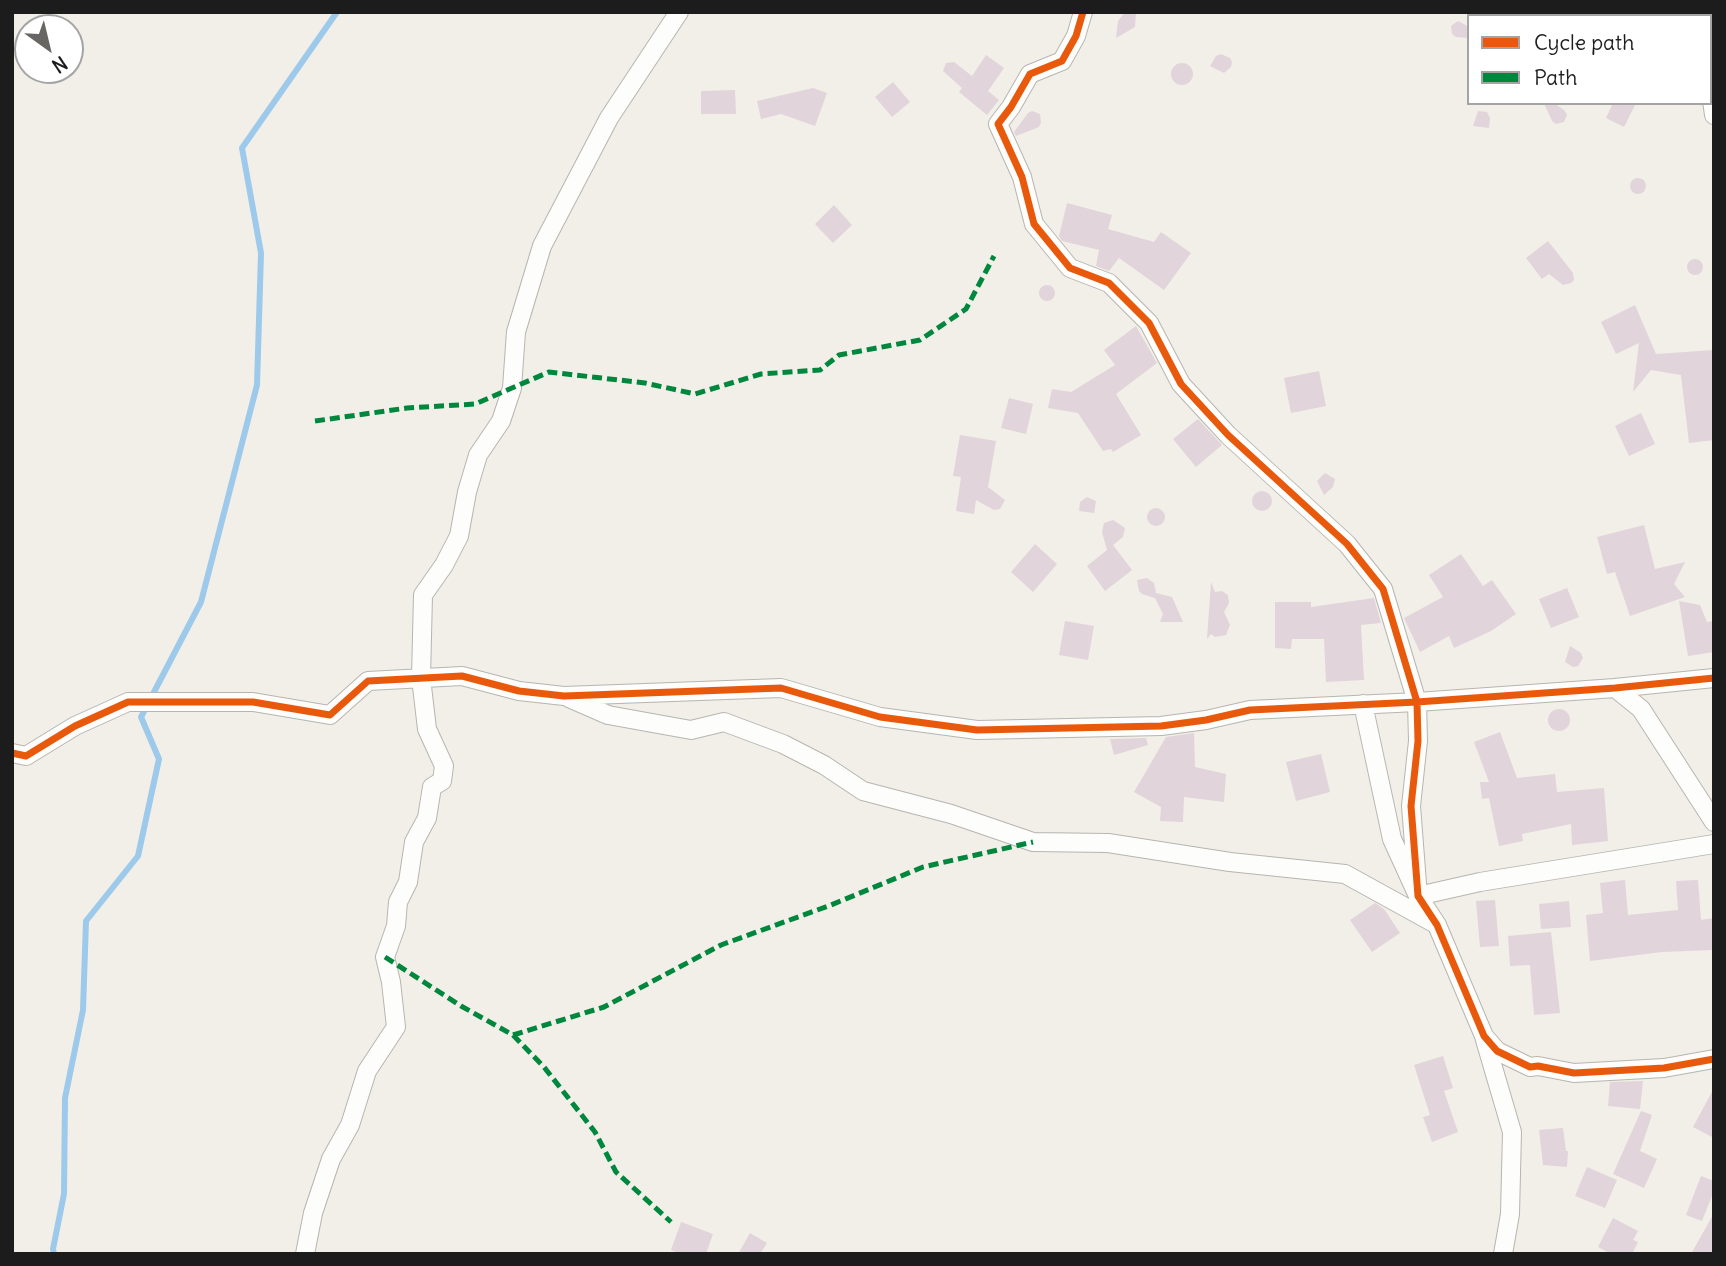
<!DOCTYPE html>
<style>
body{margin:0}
#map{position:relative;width:1726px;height:1266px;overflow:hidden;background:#f2efe8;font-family:Delius,sans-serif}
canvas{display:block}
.frame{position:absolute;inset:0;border:14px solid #1c1c1c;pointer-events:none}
.legend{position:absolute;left:1467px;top:14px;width:245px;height:91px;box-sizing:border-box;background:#fff;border:2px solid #a4a4a4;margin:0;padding:9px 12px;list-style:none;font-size:21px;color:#1c1c1c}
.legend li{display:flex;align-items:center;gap:14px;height:35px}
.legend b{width:35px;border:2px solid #a4a4a4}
.north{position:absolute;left:14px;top:14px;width:70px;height:70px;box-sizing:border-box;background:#fff;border:2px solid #a4a4a4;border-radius:50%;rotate:146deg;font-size:19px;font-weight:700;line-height:28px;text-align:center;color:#1c1c1c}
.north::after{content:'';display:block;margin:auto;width:24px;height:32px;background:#676663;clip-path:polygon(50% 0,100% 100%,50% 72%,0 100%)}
</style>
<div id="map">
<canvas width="1726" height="1266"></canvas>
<div class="frame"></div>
<ul class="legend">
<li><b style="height:9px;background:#e8590c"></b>Cycle path</li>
<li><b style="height:9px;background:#00873e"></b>Path</li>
</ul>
<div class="north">N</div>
</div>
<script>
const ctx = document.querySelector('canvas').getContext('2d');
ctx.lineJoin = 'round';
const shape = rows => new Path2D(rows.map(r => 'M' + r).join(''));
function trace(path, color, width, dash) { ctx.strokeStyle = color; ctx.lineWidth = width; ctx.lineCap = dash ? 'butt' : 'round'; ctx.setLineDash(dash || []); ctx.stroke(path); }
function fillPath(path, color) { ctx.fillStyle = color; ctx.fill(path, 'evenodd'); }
const stream = shape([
 [54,1254,53,1249,64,1194,65,1098,83,1010,86,921,138,856,159,759,141,717,201,602,257,385,261,253,242,148,337,12]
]);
const building = shape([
 [1125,12,1136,12,1135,27,1116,38,1118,21],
 [1458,21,1469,27,1469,38,1456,37,1452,34,1451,26],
 [1221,54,1230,58,1232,62,1231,67,1224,73,1210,66,1216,56],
 [986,55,1004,68,988,91,999,100,987,115,959,92,962,88,943,71,946,63,954,62,972,76],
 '1171 74a11 11 0 1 1 22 0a11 11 0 1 1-22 0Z',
 [893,82,910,102,892,117,875,97],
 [813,88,827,93,815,126,781,114,761,119,757,101],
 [735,90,736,114,701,114,701,91],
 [1544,103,1554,103,1565,111,1567,115,1564,122,1556,124,1552,121],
 [1613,103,1636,103,1624,127,1606,118],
 [1032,111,1040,114,1041,123,1039,127,1016,136,1014,132,1028,113],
 [1478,111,1487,112,1490,118,1489,128,1473,126],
 '1630 186a8 8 0 1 1 16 0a8 8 0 1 1-16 0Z',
 [1067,203,1112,215,1108,229,1154,242,1161,232,1191,253,1164,290,1119,258,1109,271,1096,266,1099,250,1062,241,1059,236],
 [834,205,852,225,833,243,815,224],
 [1548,241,1573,273,1574,280,1571,283,1563,285,1549,274,1542,279,1526,258],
 '1687 267a8 8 0 1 1 16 0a8 8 0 1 1-16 0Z',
 '1039 293a8 8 0 1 1 16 0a8 8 0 1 1-16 0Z',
 [1635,305,1656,354,1714,350,1714,440,1689,443,1681,375,1651,370,1633,392,1639,343,1616,354,1601,322],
 [1136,326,1157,363,1116,394,1141,435,1113,452,1111,449,1103,451,1078,413,1048,408,1052,389,1071,392,1115,365,1104,350],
 [1319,371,1326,406,1291,413,1284,378],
 [1009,398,1033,404,1026,434,1001,428],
 [1641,413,1655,444,1629,456,1615,426],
 [1198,419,1222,445,1196,467,1173,439],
 [960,435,996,441,988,487,1005,500,1000,509,994,510,976,500,974,514,956,511,961,477,953,476],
 [1325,473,1335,479,1333,487,1324,495,1317,481],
 '1252 501a10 10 0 1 1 20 0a10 10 0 1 1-20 0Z',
 [1087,497,1096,501,1094,513,1079,511,1080,502],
 '1147 517a9 9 0 1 1 18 0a9 9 0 1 1-18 0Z',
 [1113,520,1125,528,1123,537,1113,545,1132,570,1105,591,1087,566,1107,550,1102,532,1104,523],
 [1644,525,1655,569,1685,562,1674,584,1685,597,1630,616,1615,572,1607,574,1597,537],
 [1035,544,1057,564,1033,592,1011,572],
 [1461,554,1483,586,1492,580,1516,614,1491,631,1454,648,1449,636,1420,652,1404,618,1443,597,1429,575],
 [1147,578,1154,583,1156,593,1172,597,1183,622,1160,622,1163,614,1155,598,1142,594,1139,591,1137,580],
 [1211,582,1215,592,1222,591,1228,595,1229,603,1224,612,1230,625,1226,635,1215,637,1211,634,1207,639],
 [1567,588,1579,617,1551,628,1539,599],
 [1374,598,1381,623,1361,625,1364,680,1326,682,1324,639,1292,639,1291,649,1275,648,1275,602,1311,602,1311,607],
 [1679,601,1700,605,1707,622,1714,621,1714,652,1688,656],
 [1065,621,1094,626,1088,660,1059,655],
 [1570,646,1581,653,1583,658,1578,666,1573,667,1565,662],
 '1548 720a11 11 0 1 1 22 0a11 11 0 1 1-22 0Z',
 [1500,732,1517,778,1555,774,1557,792,1604,788,1608,841,1572,845,1571,824,1522,834,1523,841,1499,846,1489,798,1482,799,1480,782,1489,782,1474,742],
 [1194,733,1195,767,1226,774,1224,802,1184,797,1183,822,1160,821,1161,807,1134,792,1166,737],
 [1146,738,1148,745,1114,755,1110,739],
 [1321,754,1330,792,1296,801,1286,762],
 [1625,880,1628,915,1678,910,1676,881,1698,880,1701,920,1714,918,1714,950,1662,952,1590,961,1586,915,1603,913,1600,883],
 [1495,900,1499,946,1480,947,1476,901],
 [1569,901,1571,927,1541,929,1539,904],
 [1375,903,1384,909,1400,933,1372,952,1350,920],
 [1551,932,1560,1013,1534,1015,1530,965,1510,966,1508,936],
 [1443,1056,1453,1088,1444,1091,1458,1132,1432,1142,1423,1117,1430,1115,1414,1065],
 [1643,1081,1640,1109,1608,1106,1610,1082],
 [1714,1088,1714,1138,1693,1127],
 [1641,1111,1652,1115,1640,1151,1657,1159,1644,1188,1613,1174],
 [1563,1128,1566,1151,1568,1151,1567,1167,1543,1165,1539,1130],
 [1587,1167,1617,1180,1605,1208,1575,1196],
 [1701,1176,1714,1181,1714,1191,1702,1221,1686,1215],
 [1714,1213,1714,1254,1691,1254],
 [1613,1218,1638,1231,1633,1240,1638,1242,1632,1254,1611,1254,1598,1247],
 [681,1222,713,1234,706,1254,681,1254,671,1250],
 [750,1233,767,1243,760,1254,738,1254]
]);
const minor = shape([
 [1083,12,1076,36,1062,61,1030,74,1011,107,998,124,1022,177,1034,224,1070,268,1109,283,1149,323,1181,384,1228,435,1347,544,1383,589,1417,702,1418,741,1411,806,1418,896,1437,925,1484,1036,1497,1051,1530,1067,1538,1066,1574,1073,1664,1068,1714,1059],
 [1692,12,1693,16],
 [1710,86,1714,115],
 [1615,688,1641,709,1714,822],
 [569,698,608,715,691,730,724,722,783,744,824,765,863,791,951,814,1033,842,1108,843,1230,862,1345,874,1434,923],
 [1363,704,1392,839,1418,896,1480,882,1714,844],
 [12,753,26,756,75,726,128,702,253,702,330,715,368,681,462,676,519,691,564,696,781,688,880,717,977,730,1161,726,1206,720,1250,710,1417,702,1615,688,1714,678],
 [1485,1040,1512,1132,1510,1214,1503,1254],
 [305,1254,313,1213,331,1159,350,1125,367,1071,396,1027,391,982,385,957,396,926,398,902,408,882,414,842,427,818,432,787,442,781,444,766,427,729,421,678,423,595,444,565,459,536,467,492,478,455,501,421,512,388,516,332,542,246,609,118,679,12]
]);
const quiet = shape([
 [315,421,407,408,475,404,549,372,645,383,695,394,761,374,820,370,839,355,920,340,966,309,994,256],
 [385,957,461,1006,513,1035,604,1007,721,945,831,905,923,867,1033,842],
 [513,1035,544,1067,595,1132,616,1172,671,1222]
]);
const cycleway = shape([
 [1083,12,1076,36,1062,61,1030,74,1011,107,998,124,1022,177,1034,224,1070,268,1109,283,1149,323,1181,384,1228,435,1347,544,1383,589,1417,702,1418,741,1411,806,1418,896,1437,925,1484,1036,1497,1051,1530,1067,1538,1066,1574,1073,1664,1068,1714,1059],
 [12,753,26,756,75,726,128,702,253,702,330,715,368,681,462,676,519,691,564,696,781,688,880,717,977,730,1161,726,1206,720,1250,710,1417,702,1615,688,1714,678]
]);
trace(stream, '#9dc9eb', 6);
fillPath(building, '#e1d4db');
trace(minor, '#b7b5b0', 20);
trace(minor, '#fdfdfc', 18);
trace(quiet, '#00873e', 5, [10, 5]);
trace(cycleway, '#e8590c', 7);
</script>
